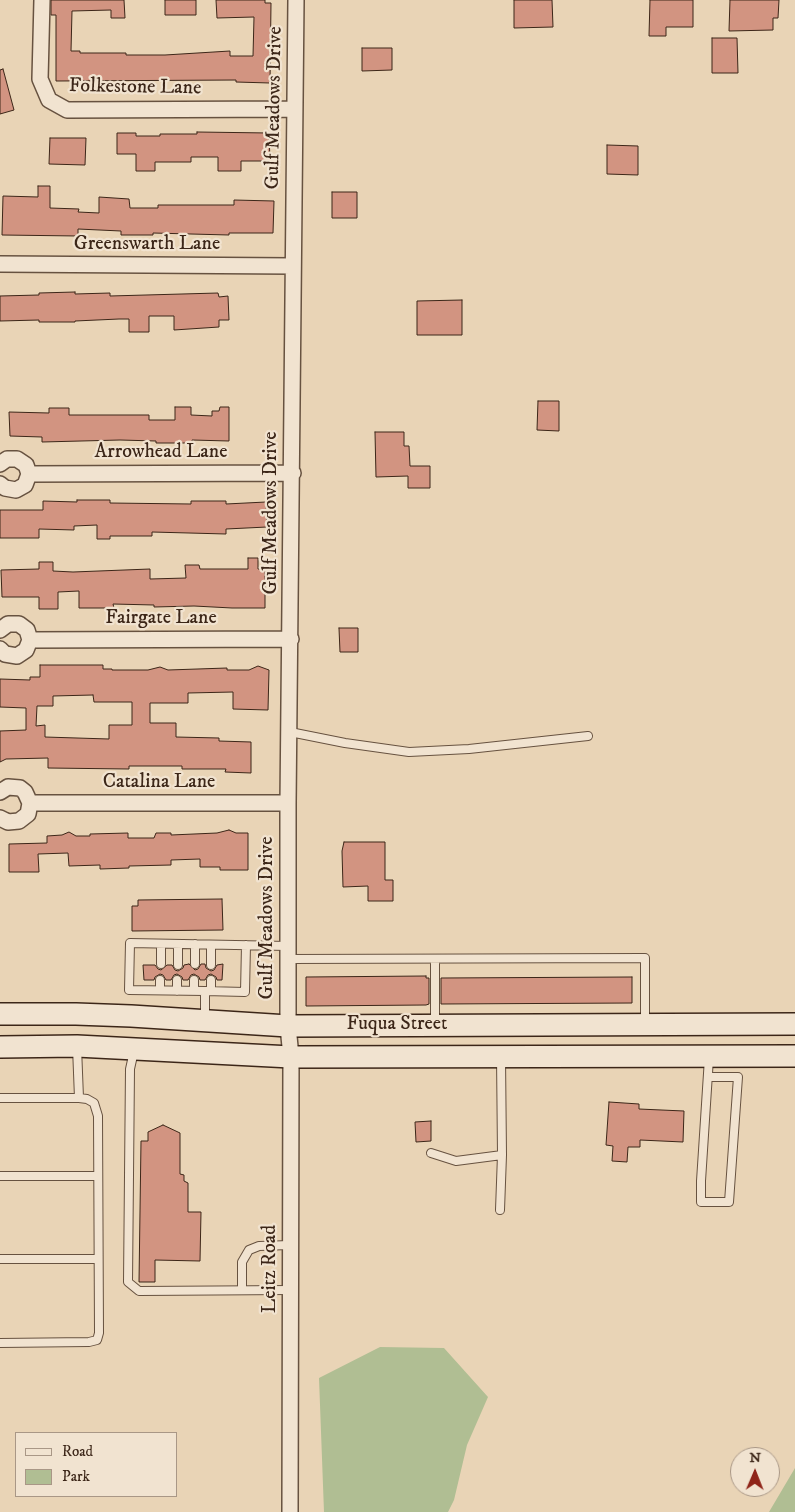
<!DOCTYPE html>
<style>
body{margin:0}
#map{position:relative;width:795px;height:1512px;overflow:hidden;background:#e9d4b6;font-family:"IM FELL DW Pica",serif}
canvas{display:block}
.legend{position:absolute;left:15px;top:1432px;width:162px;height:65px;box-sizing:border-box;background:#f1e3d0;border:1px solid #a99786;margin:0;padding:6px 9px;list-style:none;font-size:15px;color:#3c2618}
.legend li{display:flex;align-items:center;gap:10px;height:25px}
.legend b{width:25px;border:1px solid #a99786}
.north{position:absolute;left:730px;top:1447px;width:50px;height:50px;box-sizing:border-box;background:#f1e3d0;border:1px solid #a99786;border-radius:50%;rotate:1deg;font-size:14px;font-weight:700;line-height:20px;text-align:center;color:#3c2618}
.north::after{content:'';display:block;margin:auto;width:18px;height:22px;background:#8f2418;clip-path:polygon(50% 0,100% 100%,50% 72%,0 100%)}
</style>
<div id="map">
<canvas width="795" height="1512"></canvas>
<ul class="legend">
<li><b style="height:6px;background:#f1e3d0"></b>Road</li>
<li><b style="height:14px;background:#b0be93"></b>Park</li>
</ul>
<div class="north">N</div>
</div>
<script>
const ctx = document.querySelector('canvas').getContext('2d');
ctx.lineJoin = 'round';
function fillPath(path, color) { ctx.fillStyle = color; ctx.fill(path, 'evenodd'); }
const shape = rows => new Path2D(rows.map(r => 'M' + r).join(''));
function trace(path, color, width, dash) { ctx.strokeStyle = color; ctx.lineWidth = width; ctx.lineCap = dash ? 'butt' : 'round'; ctx.setLineDash(dash || []); ctx.stroke(path); }
function write(font, color, halo, rows, align = 'center') {
  ctx.font = font + ' "IM FELL DW Pica",serif'; ctx.lineWidth = 4.5; ctx.setLineDash([]); ctx.textBaseline = 'middle'; ctx.strokeStyle = halo; ctx.fillStyle = color; for (const [text, x, y, turn = 0] of rows) {
    ctx.save(); ctx.translate(x, y); ctx.rotate((+turn || 0) * Math.PI / 180); ctx.textAlign = isNaN(turn) ? turn : align; if (halo) ctx.strokeText(text, 0, 0); ctx.fillText(text, 0, 0); ctx.restore();
  }
}
const green = shape([
 [380,1347,444,1348,488,1397,467,1445,454,1500,448,1512,324,1512,319,1378],
 [795,1468,795,1512,769,1512]
]);
const building = shape([
 [51,0,124,0,125,18,111,18,111,10,72,11,71,51,80,51,80,53,126,53,126,55,165,55,230,51,230,56,253,56,254,17,217,18,216,0,265,0,265,3,271,3,270,83,236,82,236,80,56,81,56,15,51,15,51,0],
 [165,0,196,0,196,15,165,15,165,0],
 [514,0,552,0,553,27,514,28,514,0],
 [650,0,693,0,693,27,666,27,666,36,649,36,650,0],
 [730,0,779,0,778,18,773,18,773,30,729,31,730,0],
 [712,38,737,38,738,73,712,73,712,38],
 [362,48,392,48,392,70,362,71,362,48],
 [3,69,14,110,0,114,0,70,3,69],
 [197,132,269,133,270,161,241,161,241,171,218,171,218,157,191,157,191,162,155,162,155,171,136,171,136,154,117,154,117,133,136,133,136,136,160,136,160,134,197,134,197,132],
 [50,138,86,138,85,165,49,164,50,138],
 [607,145,638,146,638,175,607,174,607,145],
 [38,186,50,186,50,208,79,209,78,212,99,213,99,197,129,199,130,208,158,208,158,205,234,205,234,200,274,201,273,233,229,233,229,235,153,233,153,235,121,235,121,231,78,229,78,236,2,235,3,196,38,197,38,186],
 [332,192,357,192,357,218,332,218,332,192],
 [75,292,75,294,110,293,110,296,218,293,219,297,228,296,229,320,219,320,219,327,174,330,174,316,149,316,149,332,129,332,129,319,119,319,75,321,75,322,39,322,39,320,0,321,0,296,39,295,39,293,75,292],
 [462,300,462,335,417,335,417,301,462,300],
 [538,401,559,401,559,431,537,430,538,401],
 [175,407,191,407,191,415,212,416,212,411,219,411,220,407,229,407,229,441,192,440,192,443,156,443,156,441,120,440,42,442,42,437,10,436,9,412,49,413,49,408,69,408,69,415,149,415,149,420,175,420,175,407],
 [375,432,404,432,404,446,409,446,410,466,430,466,430,488,408,488,408,476,376,477,375,432],
 [77,500,110,500,110,503,191,504,191,501,226,501,226,504,266,502,267,527,226,529,226,534,152,532,152,536,110,536,110,539,97,539,97,525,74,526,74,530,39,529,39,538,0,538,0,510,43,510,43,501,77,502,77,500],
 [248,558,258,558,258,569,265,569,265,608,232,608,194,606,154,607,154,605,113,604,114,608,79,608,79,591,58,592,58,609,39,609,39,597,2,597,1,570,39,569,39,562,53,562,53,571,73,572,150,569,150,579,186,578,185,565,199,565,200,569,248,569,248,558],
 [339,628,358,628,358,652,340,652,339,628],
 [40,665,103,665,103,669,112,669,112,670,148,670,160,667,168,670,227,668,227,670,249,670,258,666,269,670,268,710,233,709,233,692,188,693,188,703,150,703,150,723,176,723,176,737,219,738,219,741,251,742,251,773,225,772,226,769,182,769,182,766,129,766,129,769,48,768,48,758,6,759,0,762,0,731,26,730,26,708,0,707,0,679,30,680,30,677,40,677,40,665],
 [93,695,94,702,132,702,132,725,109,725,109,739,45,737,45,725,36,726,37,706,53,706,53,696,93,695],
 [229,830,236,833,248,833,248,870,220,870,220,867,200,867,200,859,171,860,171,865,129,866,129,868,100,869,100,865,69,866,68,853,38,854,39,872,9,872,9,844,47,843,47,836,62,835,69,832,76,836,90,836,90,834,128,833,128,838,154,838,156,833,171,833,171,835,217,833,229,830],
 [344,842,385,842,385,880,393,880,393,901,368,901,368,886,343,887,342,851,344,842],
 [222,899,223,930,132,931,132,906,138,906,138,900,222,899],
 [189,964,195,970,198,969,201,964,205,964,206,968,211,971,214,970,217,965,223,964,222,980,217,980,216,977,211,974,208,975,205,980,200,980,199,977,194,974,191,975,188,980,183,980,182,977,177,974,174,975,171,980,166,980,163,975,160,974,155,977,154,980,144,980,143,965,155,965,158,969,161,970,167,965,172,965,175,970,178,971,183,968,184,965,189,964],
 [426,976,426,978,429,978,429,1004,426,1005,306,1006,306,977,426,976],
 [632,977,632,1003,441,1004,441,978,632,977],
 [609,1102,639,1104,639,1109,684,1111,683,1142,640,1140,640,1147,628,1147,627,1162,612,1161,613,1146,606,1145,609,1102],
 [431,1121,431,1141,416,1142,415,1122,431,1121],
 [163,1125,180,1133,180,1174,184,1175,184,1181,188,1183,188,1212,201,1212,200,1261,155,1260,155,1282,139,1282,141,1141,148,1141,148,1132,163,1125]
]);
const service = shape([
 [290,732,345,743,409,752,469,749,588,736],
 [288,959,645,958,645,1022],
 [161,964,161,944],
 [195,964,195,944],
 [178,965,178,944],
 [211,965,211,945],
 [160,980,160,990],
 [177,991,177,980],
 [194,991,194,980],
 [205,991,245,992,246,945],
 [211,991,211,980],
 [205,1018,205,991,129,990,130,943,288,946],
 [435,1024,435,959],
 [77,1047,79,1098],
 [134,1051,130,1069,128,1282,139,1291,291,1290],
 [708,1077,738,1077,729,1202,701,1202,701,1181,709,1058],
 [0,1098,79,1098,87,1099,94,1103,98,1116,99,1333,97,1340,89,1342,0,1343],
 [431,1153,456,1161,502,1155,501,1057],
 [0,1176,98,1176],
 [500,1210,502,1155],
 [0,1259,98,1259],
 [242,1290,242,1262,249,1250,259,1246,290,1245]
]);
const minor = shape([
 [42,0,40,79,49,100,67,110,294,109],
 [0,264,293,266],
 [0,464,7,459,17,459,26,465,29,474,25,485,16,490,5,488,0,484],
 [29,474,293,473],
 [0,630,8,624,19,624,27,630,30,640,26,650,17,656,5,654,0,649],
 [30,640,291,639],
 [0,792,8,787,20,788,25,792,30,803,28,814,19,821,8,822,0,818],
 [30,803,288,803],
 [290,1512,291,1057,288,1026,288,803,296,0]
]);
const secondary = shape([
 [0,1014,76,1014,131,1016,288,1026,795,1024],
 [0,1047,77,1046,291,1057,795,1056]
]);
const streetNames = [
 ["Folkestone Lane",135,88,1],
 ["Gulf Meadows Drive",275,108,-89],
 ["Greenswarth Lane",147,245],
 ["Arrowhead Lane",161,453],
 ["Gulf Meadows Drive",272,513,-90],
 ["Fairgate Lane",161,619],
 ["Catalina Lane",159,783],
 ["Gulf Meadows Drive",268,918,-90],
 ["Fuqua Street",397,1025],
 ["Leitz Road",271,1269,-90]
];
fillPath(green, '#b0be93');
fillPath(building, '#d29481');
trace(building, '#3c2618', 1);
trace(service, '#675240', 10);
trace(minor, '#675240', 18);
trace(secondary, '#3c2618', 24);
trace(service, '#f1e3d0', 8);
trace(minor, '#f1e3d0', 15);
trace(secondary, '#f1e3d0', 21);
write('20px', '#3c2618', '#f1e3d0', streetNames);
</script>
